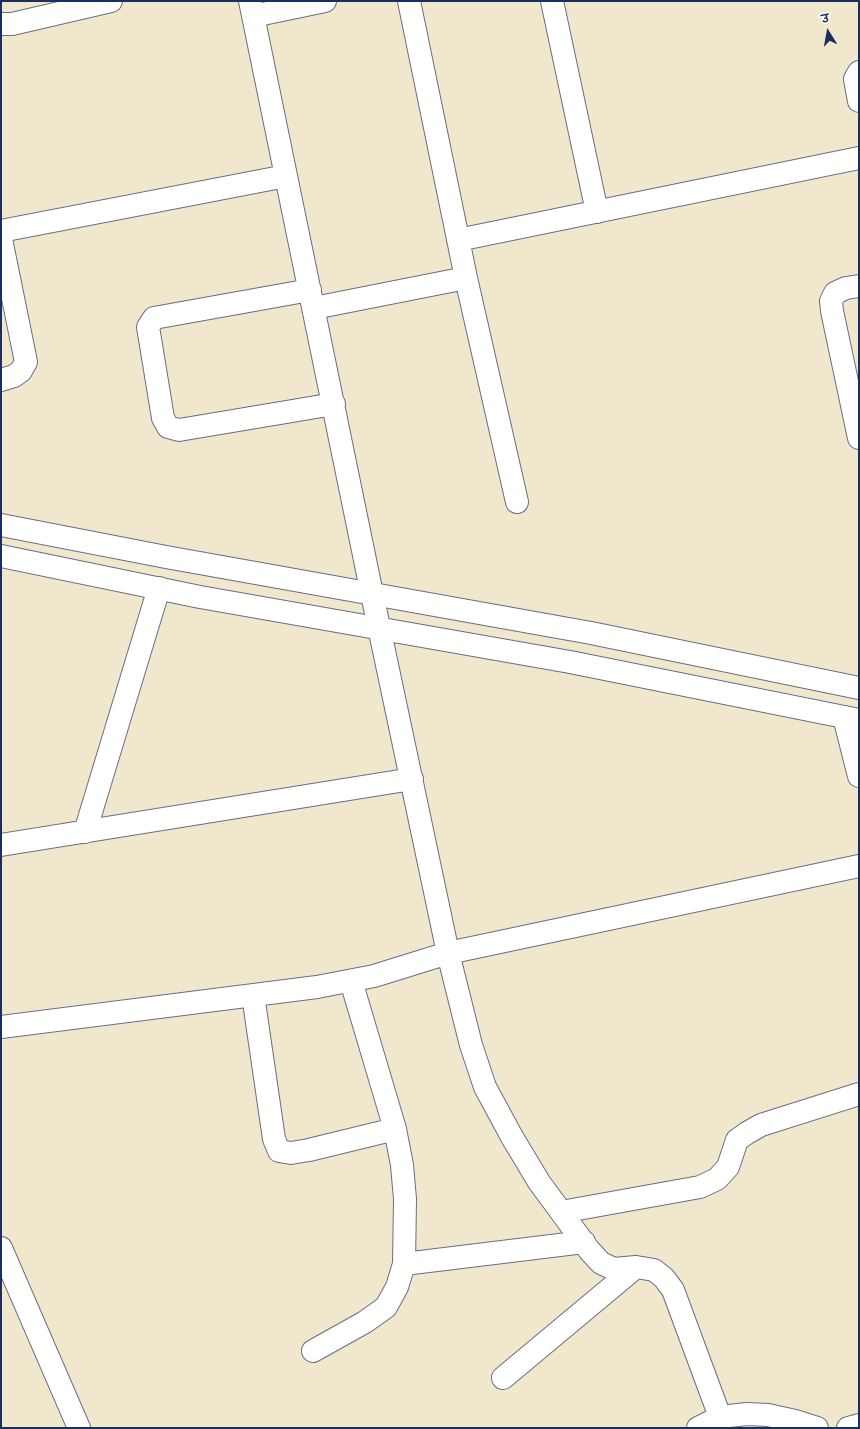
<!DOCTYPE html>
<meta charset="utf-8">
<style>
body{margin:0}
#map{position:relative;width:860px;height:1429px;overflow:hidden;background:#f1e7cd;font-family:"Gochi Hand","Playpen Sans Deva",sans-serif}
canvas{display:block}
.frame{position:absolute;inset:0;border:2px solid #1b2f5e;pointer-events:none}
.north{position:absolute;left:808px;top:12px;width:40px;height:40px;-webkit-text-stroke:3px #fff;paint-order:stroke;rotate:349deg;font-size:11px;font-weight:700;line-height:16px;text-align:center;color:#1b2f5e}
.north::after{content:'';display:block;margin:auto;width:14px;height:18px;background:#1b2f5e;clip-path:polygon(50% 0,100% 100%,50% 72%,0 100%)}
</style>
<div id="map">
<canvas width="860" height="1429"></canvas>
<div class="frame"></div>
<div class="north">उ</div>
</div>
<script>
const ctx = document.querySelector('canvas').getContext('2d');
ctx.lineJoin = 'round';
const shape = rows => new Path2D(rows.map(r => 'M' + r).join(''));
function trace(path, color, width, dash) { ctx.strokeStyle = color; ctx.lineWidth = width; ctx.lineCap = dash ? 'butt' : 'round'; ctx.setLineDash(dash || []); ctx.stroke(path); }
const minor = shape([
 [250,1,372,594,448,953,859,866],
 [409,1,466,278,517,502],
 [552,1,597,212],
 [253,16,325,1],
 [1,24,12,24,111,1],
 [859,72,855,79,859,101],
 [1,231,286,176],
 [1,239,26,362,21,371,14,376,1,380],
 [458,240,859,158],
 [859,286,846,288,835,293,831,301,832,311,859,438],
 [310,290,154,318,148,327,163,418,168,427,179,430,334,404],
 [314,308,466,278],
 [844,717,859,776],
 [85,832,159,588],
 [1,845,412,779],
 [253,995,274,1139,279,1151,291,1153,309,1150,395,1129],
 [1,1027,317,987,374,976,448,953,471,1045,485,1087,512,1137,539,1182,589,1250,601,1263,614,1269,636,1267,654,1270,664,1278,673,1290,720,1417],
 [561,1212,700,1187,717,1179,728,1167,737,1140,747,1133,761,1125,859,1094],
 [1,1248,79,1428],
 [404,1264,584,1242],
 [313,1351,365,1322,386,1307,397,1287,404,1264,405,1199,402,1165,395,1129,351,981],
 [503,1378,636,1267],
 [698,1428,720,1417,747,1414,768,1415,795,1421,817,1428],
 [848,1428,859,1425]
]);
const primary = shape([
 [1,525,166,557,591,633,859,688],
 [1,556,200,597,570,662,859,720]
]);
trace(minor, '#666f85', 24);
trace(primary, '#666f85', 24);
trace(minor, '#fff', 22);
trace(primary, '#fff', 22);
</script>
